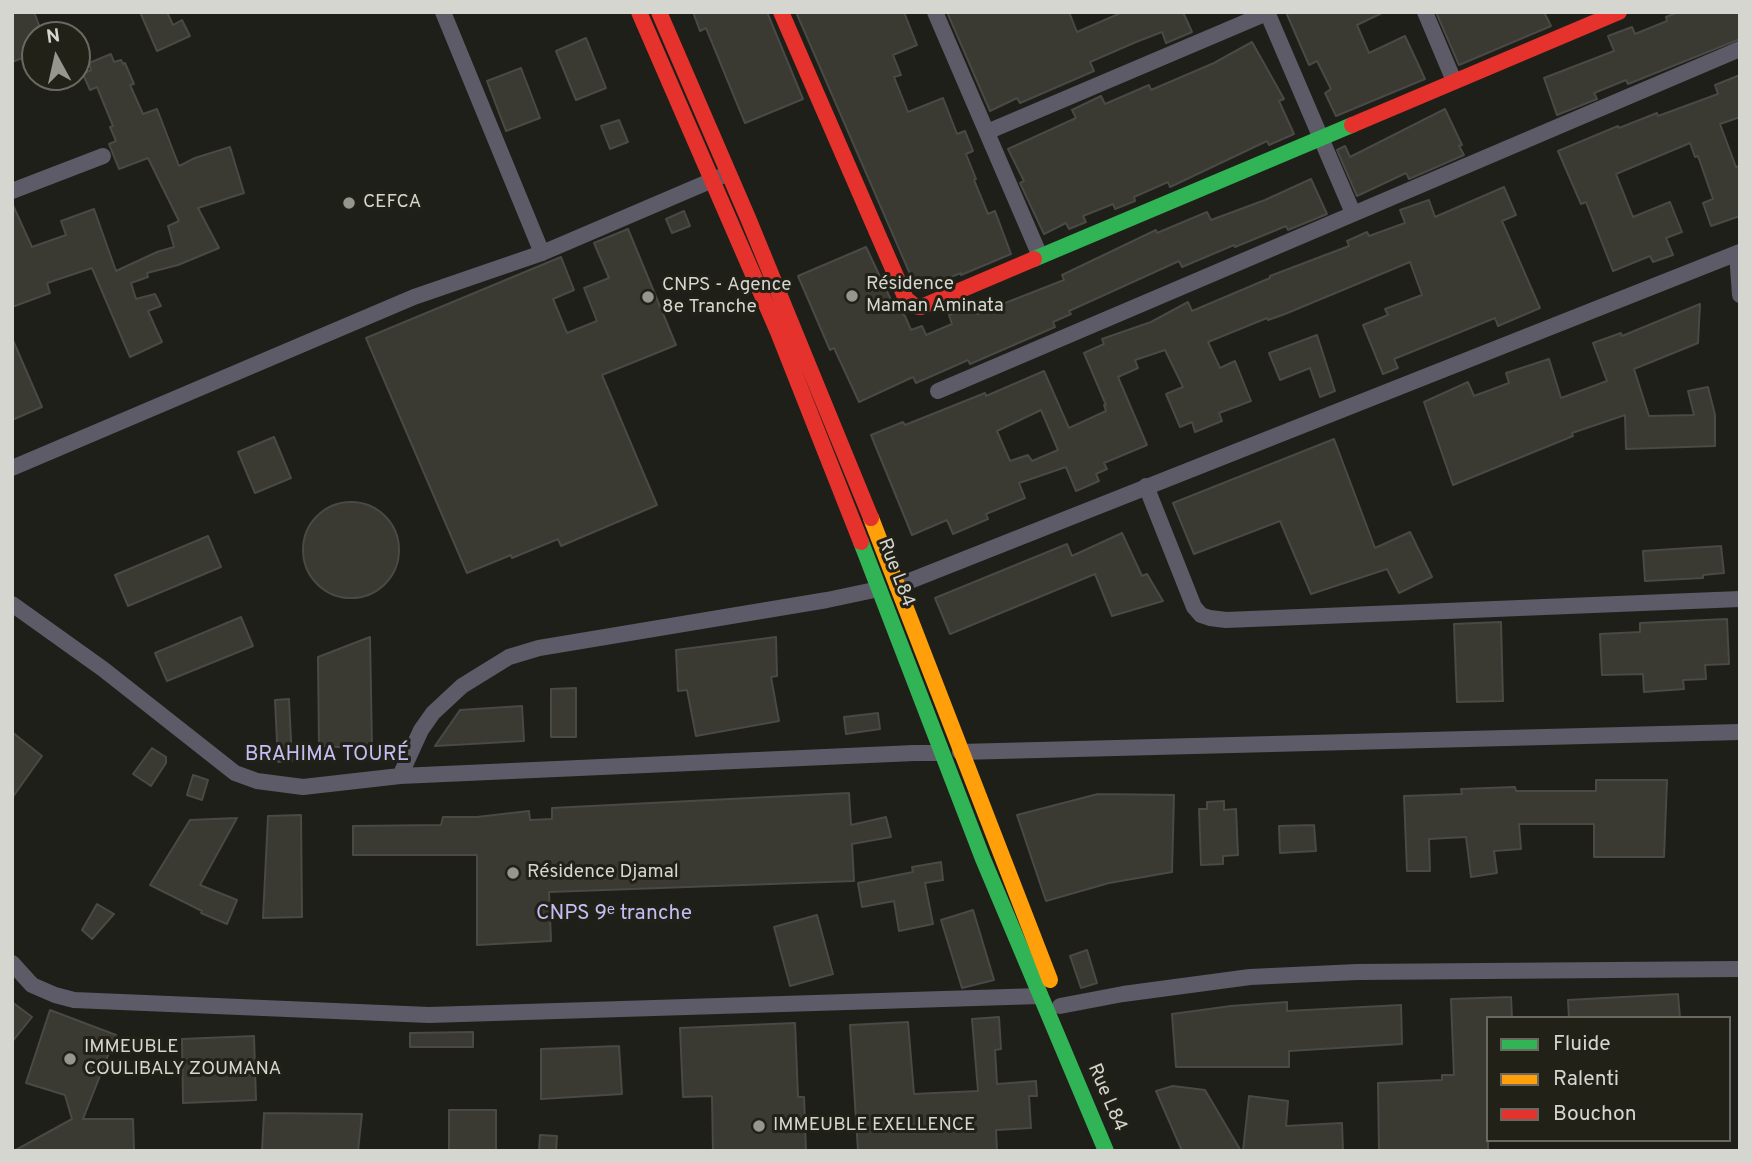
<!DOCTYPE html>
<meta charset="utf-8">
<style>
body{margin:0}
#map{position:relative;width:1752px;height:1163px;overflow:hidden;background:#1f1f1a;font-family:Overpass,sans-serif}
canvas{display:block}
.frame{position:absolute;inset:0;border:14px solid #d6d6d0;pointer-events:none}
.legend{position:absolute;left:1486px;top:1016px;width:245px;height:126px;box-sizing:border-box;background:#212118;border:2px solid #696962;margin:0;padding:9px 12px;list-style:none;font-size:21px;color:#d6d6d0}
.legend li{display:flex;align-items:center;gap:14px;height:35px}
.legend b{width:35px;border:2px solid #696962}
.north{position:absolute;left:21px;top:21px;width:70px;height:70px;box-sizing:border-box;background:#212118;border:2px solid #696962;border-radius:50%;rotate:352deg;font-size:19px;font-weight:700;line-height:28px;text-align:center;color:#d6d6d0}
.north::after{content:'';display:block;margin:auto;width:24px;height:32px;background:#969690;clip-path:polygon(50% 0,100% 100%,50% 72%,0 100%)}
</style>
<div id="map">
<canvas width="1752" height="1163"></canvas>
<div class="frame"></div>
<ul class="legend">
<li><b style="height:9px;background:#30b455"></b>Fluide</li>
<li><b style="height:9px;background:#ff9f0a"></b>Ralenti</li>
<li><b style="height:9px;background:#e5322d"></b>Bouchon</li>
</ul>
<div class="north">N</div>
</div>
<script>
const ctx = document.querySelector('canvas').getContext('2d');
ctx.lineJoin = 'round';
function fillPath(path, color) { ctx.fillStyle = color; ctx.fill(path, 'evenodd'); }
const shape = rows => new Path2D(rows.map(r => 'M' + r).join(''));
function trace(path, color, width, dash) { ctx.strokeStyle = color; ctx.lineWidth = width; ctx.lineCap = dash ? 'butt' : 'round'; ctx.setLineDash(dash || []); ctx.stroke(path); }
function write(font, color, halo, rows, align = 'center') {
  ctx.font = font + ' Overpass,sans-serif'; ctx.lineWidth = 6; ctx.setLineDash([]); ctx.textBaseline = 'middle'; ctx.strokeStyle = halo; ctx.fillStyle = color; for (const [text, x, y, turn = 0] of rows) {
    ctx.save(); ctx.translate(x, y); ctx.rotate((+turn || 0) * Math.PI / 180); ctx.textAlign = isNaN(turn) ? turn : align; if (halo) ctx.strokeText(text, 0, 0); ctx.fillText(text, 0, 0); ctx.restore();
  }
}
const building = shape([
 [12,12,34,12,43,35,35,35,35,53,12,62,12,12],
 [140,12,167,12,173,25,182,20,190,36,157,51,140,12],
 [693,12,767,12,803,99,745,123,706,28,700,31,693,12],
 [796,12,904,12,917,45,893,55,901,75,894,77,908,112,943,98,957,134,965,131,973,151,966,154,976,179,974,180,988,214,995,211,1011,254,961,275,961,273,917,290,796,12],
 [947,12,1069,12,1077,32,1123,12,1183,12,1192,32,1166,43,1162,32,1136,42,1090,62,1094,71,1020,103,1017,98,990,111,947,12],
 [1286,12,1384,12,1357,25,1369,53,1405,36,1425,79,1336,116,1325,93,1331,89,1317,61,1309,65,1286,12],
 [1436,12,1544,12,1551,26,1459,65,1436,12],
 [1679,12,1740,12,1740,39,1628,84,1626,80,1594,93,1597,99,1557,115,1544,78,1614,51,1608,36,1632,27,1635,34,1667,21,1666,17,1679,12],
 [586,38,606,88,576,100,556,51,586,38],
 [1252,42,1284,99,1279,101,1294,134,1269,145,1267,141,1170,187,1168,182,1134,197,1135,201,1115,209,1113,204,1083,216,1086,222,1069,229,1066,223,1044,234,1020,183,1024,181,1008,149,1076,118,1072,110,1101,96,1105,104,1149,85,1151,90,1214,63,1252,42],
 [111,54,114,62,121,60,123,64,125,63,134,84,130,85,143,114,157,109,179,166,195,158,230,147,244,193,198,208,219,248,178,265,147,273,148,277,131,283,136,299,155,294,161,306,148,311,162,342,130,357,92,268,47,283,50,293,12,307,12,203,32,247,66,235,61,221,94,209,116,271,157,252,174,247,168,226,179,221,148,158,119,169,109,144,116,141,110,127,113,126,97,87,90,90,83,74,91,70,89,63,111,54],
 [521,68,540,118,506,131,487,81,521,68],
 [1740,75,1740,117,1720,124,1736,167,1740,166,1740,216,1711,226,1703,203,1713,199,1698,156,1695,157,1690,143,1616,174,1633,217,1670,202,1682,232,1666,238,1673,255,1653,262,1650,256,1613,271,1586,202,1581,204,1558,151,1618,126,1619,128,1657,113,1658,116,1718,94,1715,85,1740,75],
 [1445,109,1462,145,1459,146,1464,155,1409,179,1406,173,1357,196,1337,150,1345,146,1350,157,1445,109],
 [619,120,628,142,610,149,601,126,619,120],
 [1311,179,1327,214,1288,230,1286,226,1235,247,1234,245,1182,267,1179,261,1069,311,1071,314,1053,322,1055,327,970,364,968,360,916,383,913,377,859,402,834,348,830,350,798,276,866,247,894,306,905,316,911,330,922,326,926,335,952,324,949,315,973,305,977,314,1064,280,1062,275,1156,230,1157,233,1207,212,1211,220,1265,200,1311,179],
 [1504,187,1516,215,1502,221,1540,308,1498,326,1495,318,1394,359,1398,368,1383,374,1363,325,1388,315,1385,309,1422,295,1410,262,1285,314,1268,320,1267,318,1208,342,1220,368,1235,361,1251,401,1219,413,1222,421,1195,432,1192,422,1180,427,1166,394,1183,387,1165,350,1135,360,1138,368,1118,377,1147,445,1104,463,1107,469,1096,474,1099,481,1076,491,1066,467,1019,483,1025,498,986,514,988,519,953,534,947,520,912,535,871,435,903,422,905,425,985,393,986,396,1044,371,1069,428,1106,411,1104,405,1106,405,1084,353,1104,344,1102,339,1151,322,1188,302,1192,311,1270,278,1270,276,1349,246,1347,241,1367,232,1369,236,1405,223,1400,210,1429,200,1435,217,1504,187],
 [1041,410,1058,450,1032,461,1028,455,1010,461,997,431,1041,410],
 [684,211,690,226,672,233,666,219,684,211],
 [628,229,676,345,602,375,657,505,561,546,558,539,512,558,511,555,467,573,366,338,561,257,574,290,553,299,567,333,597,321,584,288,609,278,594,243,628,229],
 [1700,304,1698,343,1634,369,1649,416,1694,415,1688,391,1708,387,1715,415,1715,446,1626,449,1625,415,1572,433,1573,436,1453,485,1424,402,1468,382,1474,396,1509,383,1506,373,1549,359,1561,398,1607,381,1593,343,1621,333,1622,336,1700,304],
 [1317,335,1335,391,1320,397,1310,368,1280,380,1269,353,1317,335],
 [12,338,42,407,12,420,12,338],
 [274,437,291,478,255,493,238,452,274,437],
 [1334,439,1375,548,1410,532,1432,577,1399,593,1387,569,1311,594,1280,521,1194,554,1173,503,1334,439],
 '303 550a48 48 0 1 1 96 0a48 48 0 1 1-96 0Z',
 [1122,533,1142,576,1147,574,1163,601,1112,616,1095,574,950,634,935,598,1067,544,1072,556,1122,533],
 [208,536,221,567,128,606,115,575,208,536],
 [1721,546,1724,573,1703,575,1703,578,1645,581,1643,551,1721,546],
 [241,617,253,646,167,681,155,653,241,617],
 [1727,619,1729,664,1705,665,1706,679,1683,680,1684,689,1644,692,1643,674,1602,675,1600,634,1640,632,1640,623,1727,619],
 [1501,622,1503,701,1457,702,1454,624,1501,622],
 [370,637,372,749,319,746,318,657,370,637],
 [776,637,777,676,771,677,779,721,696,736,687,690,678,691,676,650,776,637],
 [576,688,576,737,551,737,551,689,576,688],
 [289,699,292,761,278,762,275,700,289,699],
 [522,706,524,741,435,746,460,710,522,706],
 [878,713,880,729,846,734,844,717,878,713],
 [12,732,42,756,12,798,12,732],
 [152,748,166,757,166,763,151,786,133,774,152,748],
 [193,775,208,780,202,800,187,795,193,775],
 [1596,780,1667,780,1664,857,1594,857,1594,824,1519,824,1521,849,1494,851,1497,873,1471,877,1466,837,1429,839,1430,871,1407,871,1404,796,1462,794,1461,789,1515,787,1516,791,1596,791,1596,780],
 [849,793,851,825,886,817,891,837,852,844,854,881,549,892,551,941,477,945,477,855,353,855,353,826,441,825,443,817,477,817,529,811,530,820,552,819,552,808,849,793],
 [1098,794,1174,795,1172,872,1109,883,1046,901,1017,815,1098,794],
 [1224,801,1224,810,1236,809,1238,855,1223,856,1223,864,1201,865,1199,809,1207,809,1207,802,1224,801],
 [301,815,302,917,263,918,268,816,301,815],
 [237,818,200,885,237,900,227,924,201,913,202,911,150,885,190,820,237,818],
 [1314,825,1316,851,1280,853,1279,826,1314,825],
 [941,862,943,880,925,883,933,924,899,931,894,901,862,907,858,883,913,872,912,867,941,862],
 [97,904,114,914,92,939,82,930,97,904],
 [973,910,994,980,962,988,941,920,973,910],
 [817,915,833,974,790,986,774,927,817,915],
 [1087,950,1097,983,1081,988,1070,956,1087,950],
 [1678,994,1680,1018,1569,1018,1568,1000,1678,994],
 [1511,997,1512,1018,1488,1018,1488,1151,1379,1151,1378,1083,1442,1080,1442,1075,1454,1075,1451,999,1511,997],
 [12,1002,32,1017,12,1042,12,1002],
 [1287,1002,1287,1011,1401,1005,1402,1044,1289,1051,1289,1067,1176,1067,1172,1014,1231,1006,1287,1002],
 [50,1010,116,1035,83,1119,133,1119,134,1151,14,1151,72,1119,65,1095,26,1083,50,1010],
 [999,1017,1001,1049,995,1050,997,1084,1036,1081,1037,1096,1029,1096,1031,1128,996,1130,997,1151,858,1151,850,1025,908,1022,914,1094,978,1091,972,1019,999,1017],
 [795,1023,798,1097,804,1097,806,1151,713,1151,712,1096,683,1097,680,1028,795,1023],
 [473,1032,473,1047,410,1047,410,1033,473,1032],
 [254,1036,256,1100,183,1103,182,1039,254,1036],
 [619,1046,622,1094,541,1099,541,1049,619,1046],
 [1173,1086,1205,1090,1241,1151,1182,1151,1156,1091,1173,1086],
 [1249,1096,1288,1101,1286,1126,1342,1123,1343,1151,1243,1151,1249,1096],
 [449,1110,496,1110,496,1151,449,1151,449,1110],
 [264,1113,362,1114,358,1151,262,1151,264,1113],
 [540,1135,557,1136,556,1151,539,1151,540,1135]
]);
const street = shape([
 [443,12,542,253],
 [935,12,1040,256],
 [1267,12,1353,213],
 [1425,12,1454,81],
 [987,132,1267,13],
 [12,191,103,156],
 [1737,253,1740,295],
 [938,391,1740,49],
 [12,468,414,297,542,253,722,176],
 [1146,486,1194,607,1201,615,1210,618,1226,620,1740,599],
 [897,586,1740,252],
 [12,604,103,669,235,773,257,781,303,787,400,776,914,753,941,753],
 [960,752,1740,732],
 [400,776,421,730,433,713,462,686,509,657,539,648,827,600,879,589],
 [12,963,32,985,55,995,74,1000,429,1015,1040,996],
 [1060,1006,1123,994,1250,977,1357,972,1740,969]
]);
const fast = shape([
 [1034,259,1352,125],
 [861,542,983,859,1106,1151]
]);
const slow = shape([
 [871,518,1050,980]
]);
const jam = shape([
 [639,12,778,332,861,542],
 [659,12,748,218,871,518],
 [781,12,906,299,915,306,921,307,1034,259],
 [1352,125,1619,12]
]);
const markers = [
 [349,203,7,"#969690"],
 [852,296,7,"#969690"],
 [648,297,7,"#969690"],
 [513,873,7,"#969690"],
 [70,1059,7,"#969690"],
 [759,1126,7,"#969690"]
];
const poiNames = [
 ["CEFCA",363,203],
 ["Résidence",866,285],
 ["Maman Aminata",866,307],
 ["CNPS - Agence",662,286],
 ["8e Tranche",662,308],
 ["Résidence Djamal",527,873],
 ["IMMEUBLE",84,1048],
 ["COULIBALY ZOUMANA",84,1070],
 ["IMMEUBLE EXELLENCE",773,1126]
];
const streetNames = [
 ["Rue L84",895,573,69],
 ["Rue L84",1106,1098,67]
];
const neighbourhoodNames = [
 ["BRAHIMA TOURÉ",327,756],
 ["CNPS 9ᵉ tranche",614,915]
];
fillPath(building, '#3a3932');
trace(building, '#494945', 2);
trace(street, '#5d5b67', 16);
trace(fast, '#30b455', 16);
trace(slow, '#ff9f0a', 16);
trace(jam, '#e5322d', 16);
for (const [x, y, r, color] of markers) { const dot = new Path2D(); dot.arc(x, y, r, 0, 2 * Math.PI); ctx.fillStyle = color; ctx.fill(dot); trace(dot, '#212118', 2.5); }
write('19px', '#d6d6d0', '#212118', poiNames, 'left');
write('19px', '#d6d6d0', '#212118', streetNames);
write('21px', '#c4bdf6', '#212118', neighbourhoodNames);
</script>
